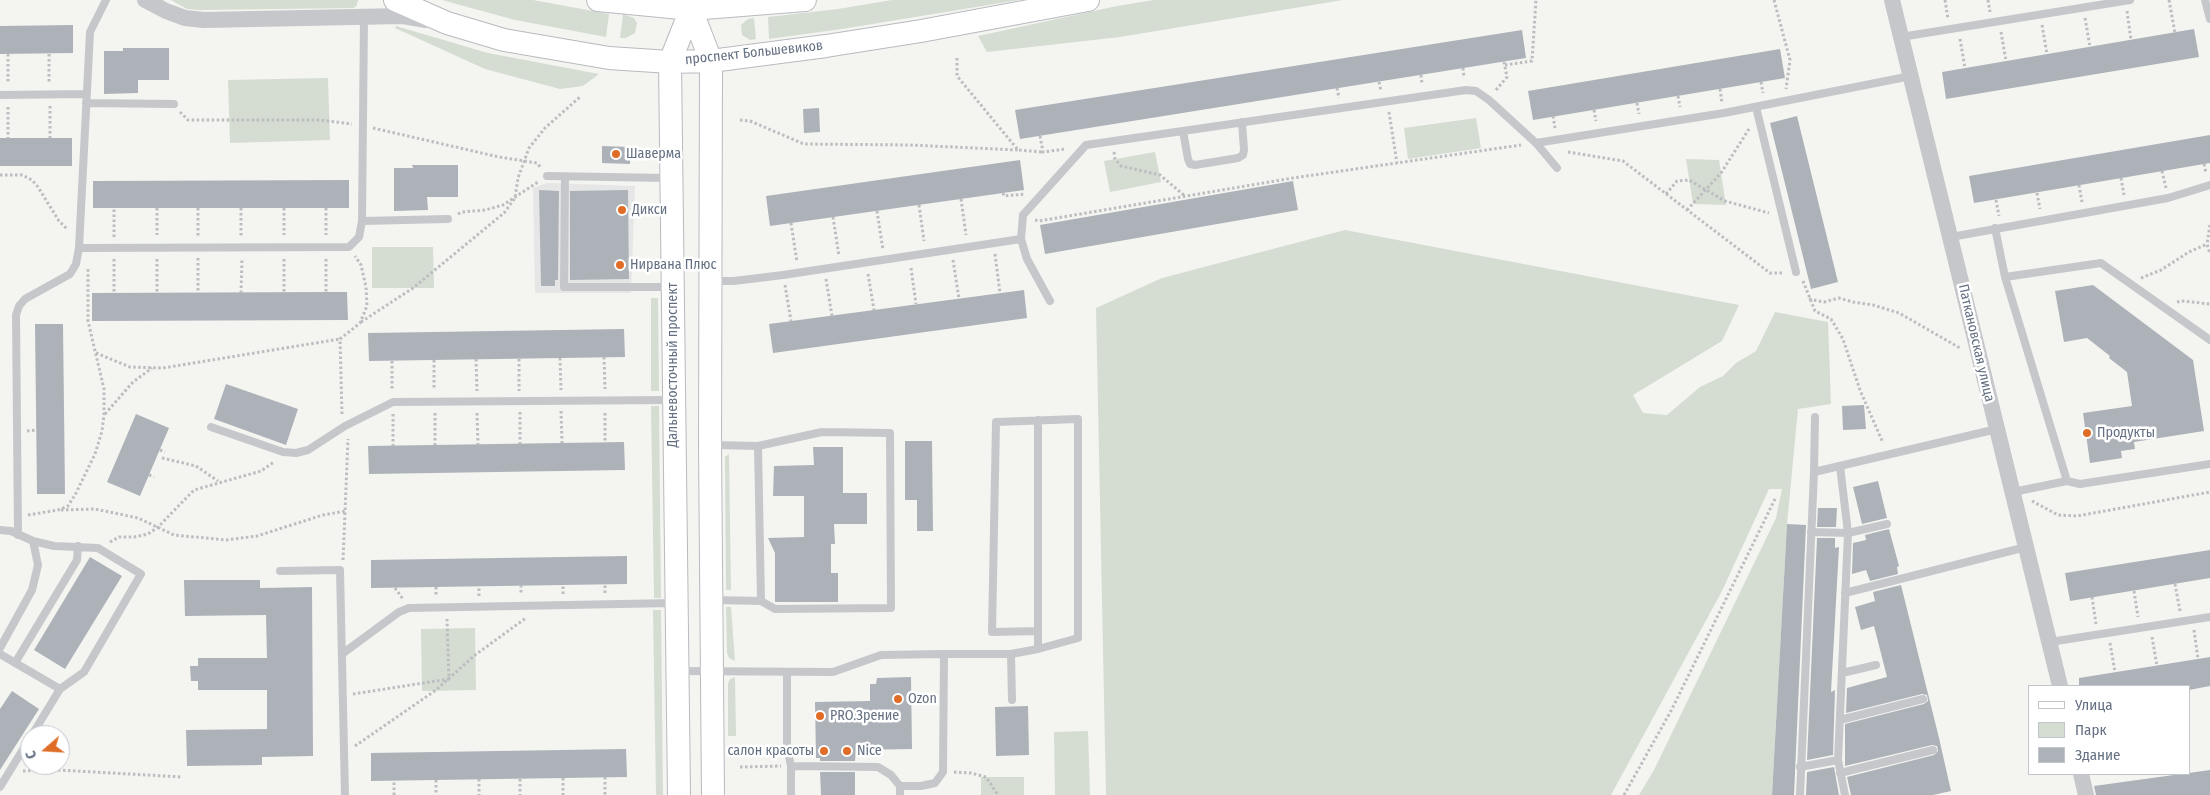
<!DOCTYPE html>
<meta charset="utf-8">
<style>
body{margin:0}
#map{position:relative;width:2210px;height:795px;overflow:hidden;background:#f4f5f1;font-family:"Fira Sans Condensed",sans-serif}
canvas{display:block}
.legend{position:absolute;left:2028px;top:685px;width:162px;height:90px;box-sizing:border-box;background:#fff;border:1px solid #c1c6cd;margin:0;padding:6px 9px;list-style:none;font-size:15px;color:#647082}
.legend li{display:flex;align-items:center;gap:10px;height:25px}
.legend b{width:25px;border:1px solid #c1c6cd}
.north{position:absolute;left:20px;top:725px;width:50px;height:50px;box-sizing:border-box;background:#fff;border:1px solid #c1c6cd;border-radius:50%;rotate:251deg;font-size:14px;font-weight:700;line-height:20px;text-align:center;color:#647082}
.north::after{content:'';display:block;margin:auto;width:18px;height:22px;background:#e06d27;clip-path:polygon(50% 0,100% 100%,50% 72%,0 100%)}
</style>
<div id="map">
<canvas width="2210" height="795"></canvas>
<ul class="legend">
<li><b style="height:6px;background:#fff"></b>Улица</li>
<li><b style="height:14px;background:#d5dcd2"></b>Парк</li>
<li><b style="height:14px;background:#adb2b9"></b>Здание</li>
</ul>
<div class="north">С</div>
</div>
<script>
const ctx = document.querySelector('canvas').getContext('2d');
ctx.lineJoin = 'round';
function fillPath(path, color) { ctx.fillStyle = color; ctx.fill(path, 'evenodd'); }
const shape = rows => new Path2D(rows.map(r => 'M' + r).join(''));
function trace(path, color, width, dash) { ctx.strokeStyle = color; ctx.lineWidth = width; ctx.lineCap = dash ? 'butt' : 'round'; ctx.setLineDash(dash || []); ctx.stroke(path); }
function write(font, color, halo, rows, align = 'center') {
  ctx.font = font + ' "Fira Sans Condensed",sans-serif'; ctx.lineWidth = 5; ctx.setLineDash([]); ctx.textBaseline = 'middle'; ctx.strokeStyle = halo; ctx.fillStyle = color; for (const [text, x, y, turn = 0] of rows) {
    ctx.save(); ctx.translate(x, y); ctx.rotate((+turn || 0) * Math.PI / 180); ctx.textAlign = isNaN(turn) ? turn : align; if (halo) ctx.strokeText(text, 0, 0); ctx.fillText(text, 0, 0); ctx.restore();
  }
}
const built = shape([
 [547,183,635,186,631,293,535,293,533,188]
]);
const green = shape([
 [171,0,358,0,357,5,354,8,200,10,187,9],
 [442,0,533,0,609,14,606,37,515,20],
 [892,0,1019,0,842,29,769,39,768,17,838,9],
 [1154,0,1343,0,1120,37,987,52,978,36,1117,6],
 [623,14,634,18,637,23,635,33,626,38,620,38],
 [754,18,756,39,750,40,742,35,741,25,748,19],
 [396,26,488,53,599,74,583,86,560,89,485,69,395,28],
 [328,78,330,140,230,143,228,80],
 [1476,118,1481,148,1408,159,1404,128],
 [1155,152,1161,182,1110,192,1104,161],
 [1686,159,1719,160,1726,205,1693,204],
 [1345,230,1739,305,1722,341,1633,395,1643,413,1667,415,1700,387,1723,376,1736,363,1756,351,1775,312,1828,322,1831,404,1798,409,1787,524,1772,795,1639,795,1654,770,1776,518,1782,489,1769,489,1722,591,1611,795,1106,795,1096,308,1162,278],
 [372,247,433,247,434,288,372,288],
 [651,298,658,298,659,391,651,391],
 [651,406,659,406,661,598,654,598],
 [729,454,731,590,726,590,725,457],
 [726,607,731,607,735,661,729,658,727,653],
 [653,610,661,610,663,795,656,795],
 [475,628,476,690,422,691,421,629],
 [735,677,736,736,728,736,728,683,730,679],
 [1088,731,1090,795,1055,795,1054,732],
 [981,777,1024,777,1024,795,981,795]
]);
const building = shape([
 [73,25,73,53,0,54,0,26],
 [2194,29,2199,57,1946,99,1942,72],
 [1522,30,1526,58,1020,139,1015,110],
 [123,48,169,48,169,80,138,80,138,93,104,94,104,51,123,51],
 [1780,49,1785,78,1533,120,1528,91],
 [819,108,820,132,804,133,803,109],
 [1797,116,1838,282,1811,289,1770,123],
 [2210,135,2210,163,1974,203,1969,176],
 [0,138,72,138,72,166,0,166],
 [602,146,630,147,630,164,602,163],
 [1020,160,1024,190,770,226,766,196],
 [412,165,458,165,458,197,427,197,428,210,394,211,394,168,413,168],
 [349,180,349,208,93,208,93,181],
 [1293,181,1298,210,1045,254,1040,225],
 [539,190,559,191,558,280,555,280,555,286,541,286],
 [628,190,629,279,570,280,570,191],
 [2093,285,2193,360,2204,431,2134,442,2135,449,2121,451,2122,458,2090,463,2083,413,2132,406,2127,372,2109,358,2110,356,2087,338,2064,342,2055,291],
 [1024,290,1027,318,773,353,769,324],
 [326,292,347,292,348,320,92,321,92,293],
 [35,324,63,324,65,494,37,494],
 [624,329,625,357,369,361,368,333],
 [226,384,298,409,286,445,214,419],
 [1864,405,1866,429,1843,430,1842,406],
 [136,414,169,428,140,496,107,482],
 [905,441,932,441,933,531,917,531,917,500,905,500],
 [624,442,625,470,369,474,368,446],
 [813,447,843,447,843,493,867,493,867,524,834,524,835,544,831,544,831,573,838,573,838,602,775,602,775,553,768,538,804,537,804,496,773,496,774,466,814,465],
 [1878,481,1887,518,1862,524,1853,487],
 [1818,508,1837,508,1836,527,1817,527],
 [1787,524,1806,525,1794,795,1772,795],
 [1889,529,1899,566,1897,567,1898,574,1870,581,1866,570,1852,574,1853,543,1866,540,1865,535],
 [1817,538,1835,538,1835,548,1839,547,1831,692,1835,690,1833,755,1807,760],
 [2210,550,2210,578,2070,601,2065,573],
 [627,556,627,584,371,588,371,560],
 [90,557,122,576,65,669,34,650],
 [184,580,260,580,260,588,312,587,313,756,262,757,262,765,187,766,186,730,267,729,267,690,198,690,198,681,191,681,190,666,198,666,198,658,267,658,266,615,185,616],
 [1901,585,1939,738,1951,791,1933,795,1851,795,1847,777,1934,755,1938,751,1937,746,1932,745,1845,766,1845,724,1924,704,1928,701,1927,695,1922,694,1846,713,1847,688,1887,677,1874,626,1861,630,1855,607,1875,601,1873,592],
 [2210,657,2210,686,2189,690,2189,686,2079,686,2079,678],
 [911,677,912,749,856,750,855,761,820,761,820,758,816,758,815,702,870,701,870,684,876,684,877,678],
 [12,691,39,709,0,770,0,709],
 [1028,706,1029,755,996,756,995,707],
 [626,749,627,777,371,781,371,753],
 [1834,767,1839,795,1806,795,1807,772],
 [2210,770,2210,795,2096,795,2094,786],
 [820,772,855,772,855,795,821,795]
]);
const path = shape([
 [1774,0,1790,60,1786,89],
 [1945,0,1948,19],
 [1988,0,1990,12],
 [2169,0,2175,33],
 [2127,11,2131,40],
 [2085,18,2090,47],
 [2042,25,2047,54],
 [2001,32,2006,61],
 [1960,39,1965,68],
 [8,54,8,83],
 [49,54,49,82],
 [957,58,957,76,1018,150,1043,152],
 [1505,65,1532,61,1536,0],
 [1463,68,1464,78],
 [1421,75,1422,84],
 [1379,82,1381,91],
 [1761,82,1763,93],
 [1337,88,1339,98],
 [1720,89,1722,103],
 [1496,90,1507,77,1504,62],
 [1678,96,1680,107],
 [1637,103,1639,114],
 [50,106,50,138],
 [8,107,8,138],
 [1594,110,1596,121],
 [180,112,188,120,320,120,352,124],
 [1389,112,1397,163],
 [1553,116,1555,128],
 [740,120,750,121,804,144,910,145,1018,150],
 [373,128,499,157,537,163,541,168],
 [1040,136,1043,152,1065,149],
 [1114,152,1115,159,1121,166,1160,175,1185,196],
 [1568,152,1623,161,1770,273,1783,273],
 [2204,164,2206,173],
 [2162,171,2166,188],
 [0,175,22,175,32,180,38,187,59,221,68,230],
 [2121,178,2124,195],
 [2079,185,2082,202],
 [1003,193,1004,196,1025,194],
 [2037,193,2040,209],
 [1666,194,1677,181,1689,180,1725,201,1769,213],
 [961,199,966,235],
 [1996,200,1999,216],
 [919,205,924,241],
 [157,208,157,235],
 [198,208,198,237],
 [241,208,241,237],
 [284,208,284,235],
 [326,208,326,235],
 [1687,210,1721,173,1749,129],
 [877,211,883,250],
 [458,214,462,212,485,210,503,205,538,182],
 [833,217,839,256],
 [1035,220,1039,221,1293,178,1521,145],
 [791,223,797,262],
 [2210,225,2207,244,2210,254],
 [114,237,114,208],
 [995,254,1000,293],
 [198,258,198,293],
 [114,259,114,293],
 [157,259,157,293],
 [284,259,284,293],
 [326,259,326,292],
 [953,260,959,299],
 [911,268,916,304],
 [868,274,874,310],
 [2141,278,2161,270,2189,252,2207,244],
 [826,279,832,316],
 [1803,281,1815,311,1831,319,1843,339,1860,390,1883,443],
 [785,285,791,321],
 [241,293,242,258],
 [1809,299,1824,302,1839,298,1853,302,1873,305,1899,313,1960,348],
 [2177,302,2182,301,2210,304],
 [361,322,413,288,504,213,515,198,518,178,529,148,545,128,581,96],
 [96,353,130,367,163,368,340,339],
 [604,357,605,389],
 [560,358,561,390],
 [476,359,477,391],
 [519,359,519,391],
 [434,360,434,389],
 [392,361,392,390],
 [561,411,562,443],
 [520,412,520,444],
 [435,413,435,445],
 [477,413,478,445],
 [605,413,605,443],
 [105,414,133,382,152,368],
 [342,414,340,339,360,323,367,306,366,287,361,265,355,256],
 [393,414,393,446],
 [27,431,36,430],
 [160,450,165,452],
 [162,458,196,466,218,481],
 [149,475,154,477],
 [2032,501,2058,515,2077,516,2210,492],
 [61,510,95,509,138,518,174,535,226,540,257,536,323,515,346,511],
 [28,515,58,510,68,506,75,495,95,454,102,431,104,415,104,389,88,321,88,268],
 [110,542,119,537,134,537,148,534,158,527,194,490,261,471,274,462],
 [343,560,348,439],
 [2175,584,2180,611],
 [521,585,521,595],
 [436,587,436,596],
 [395,588,403,599],
 [2134,591,2138,617],
 [605,593,605,584],
 [563,594,563,585],
 [479,596,479,586],
 [2092,597,2096,624],
 [2194,630,2198,659],
 [2152,637,2157,666],
 [2110,643,2115,672],
 [353,694,449,679,447,619],
 [355,746,436,690,475,655,526,618],
 [740,767,781,766],
 [23,771,58,770,182,777],
 [954,772,971,773,986,777,998,795],
 [605,777,605,795],
 [563,778,563,795],
 [479,779,479,795],
 [520,779,520,795],
 [436,780,436,795],
 [394,795,394,781],
 [1624,795,1672,709,1776,497]
]);
const lane = shape([
 [2205,0,2210,19],
 [1901,37,2130,0],
 [0,95,87,94],
 [86,103,174,104],
 [1756,107,1796,272],
 [1183,131,1188,159,1190,164,1195,165,1238,158,1243,155,1244,150,1242,122],
 [1536,143,1724,113,1911,76],
 [547,176,669,178],
 [565,177,564,287,670,287],
 [362,221,448,219],
 [1995,228,2005,277,2067,481],
 [1951,237,2168,198,2210,185],
 [1021,239,1027,259,1050,301],
 [79,248,349,247,359,237,362,221,364,18],
 [2005,277,2101,263,2210,340],
 [713,281,734,281,783,275,1021,239,1023,215,1086,145,1466,90,1476,91,1489,100,1536,143,1557,168],
 [1815,417,1814,472,1997,429],
 [1038,420,1038,631],
 [211,427,283,452,296,453,308,450,345,426,393,402,672,400],
 [822,432,890,433,891,608,775,609,761,601,758,446,822,432],
 [712,445,758,446],
 [1840,466,1848,533,1838,760,1845,795],
 [2013,492,2067,481,2080,484,2210,464],
 [0,530,11,531,33,541,54,546,98,548,141,574,84,672,60,689,32,735],
 [1811,532,1848,533,1887,524],
 [18,535,16,315,19,306,25,299,70,274,76,264,79,248,90,32,106,0],
 [280,571,340,570,345,795],
 [1845,593,2026,547],
 [714,600,761,601],
 [2050,642,2210,617],
 [0,648,32,590,38,565,33,541],
 [0,654,60,689],
 [342,654,399,612,409,608,674,603],
 [944,654,1011,654,1012,700],
 [1011,654,1038,649,1078,638,1078,419,996,422,992,632,1038,631,1038,649],
 [15,663,77,560,78,546],
 [679,671,833,672,881,655,944,654,943,772,935,783,921,786,900,786,900,795],
 [787,672,787,748,791,766,791,795],
 [1842,673,1876,665],
 [1840,720,1923,699],
 [791,766,878,767,891,775,900,786],
 [1800,767,1838,760],
 [1840,773,1933,750],
 [0,787,30,738],
 [1800,795,1814,472]
]);
const street = shape([
 [145,0,166,11,185,18,204,20,403,16,426,20],
 [1892,0,2060,686],
 [2081,774,2086,795]
]);
const secondary = shape([
 [395,0,447,23,504,40,609,58,670,62,711,61,826,46,921,31,1088,0],
 [598,0,691,9,805,0],
 [691,9,711,61,710,445,713,795],
 [679,795,670,62,691,9]
]);
const markers = [
 [616,154,5,"#e06d27"],
 [622,210,5,"#e06d27"],
 [620,265,5,"#e06d27"],
 [2087,433,5,"#e06d27"],
 [898,699,5,"#e06d27"],
 [820,716,5,"#e06d27"],
 [824,751,5,"#e06d27"],
 [847,751,5,"#e06d27"]
];
const streetNames = [
 ["проспект Большевиков",754,53,-6],
 ["Паткановская улица",1976,343,77],
 ["Дальневосточный проспект",673,365,-90]
];
const poiNames = [
 ["Шаверма",626,154],
 ["Дикси",632,210],
 ["Нирвана Плюс",630,265],
 ["Продукты",2097,433],
 ["Ozon",908,699],
 ["PRO.Зрение",830,716],
 ["салон красоты",814,751,"right"],
 ["Nice",857,751]
];
fillPath(built, '#e5e6e5');
fillPath(green, '#d5dcd2');
fillPath(building, '#adb2b9');
trace(secondary, '#b7babf', 24);
trace(path, '#bcbdc0', 3, [2.5, 2.5]);
trace(lane, '#c5c7cb', 8);
trace(street, '#c5c7cb', 16);
trace(secondary, '#fff', 22);
for (const [x, y, r, color] of markers) { const dot = new Path2D(); dot.arc(x, y, r, 0, 2 * Math.PI); ctx.fillStyle = color; ctx.fill(dot); trace(dot, '#fff', 2); }
write('14px', '#647082', '#fff', streetNames);
write('14px', '#647082', '#fff', poiNames, 'left');
</script>
